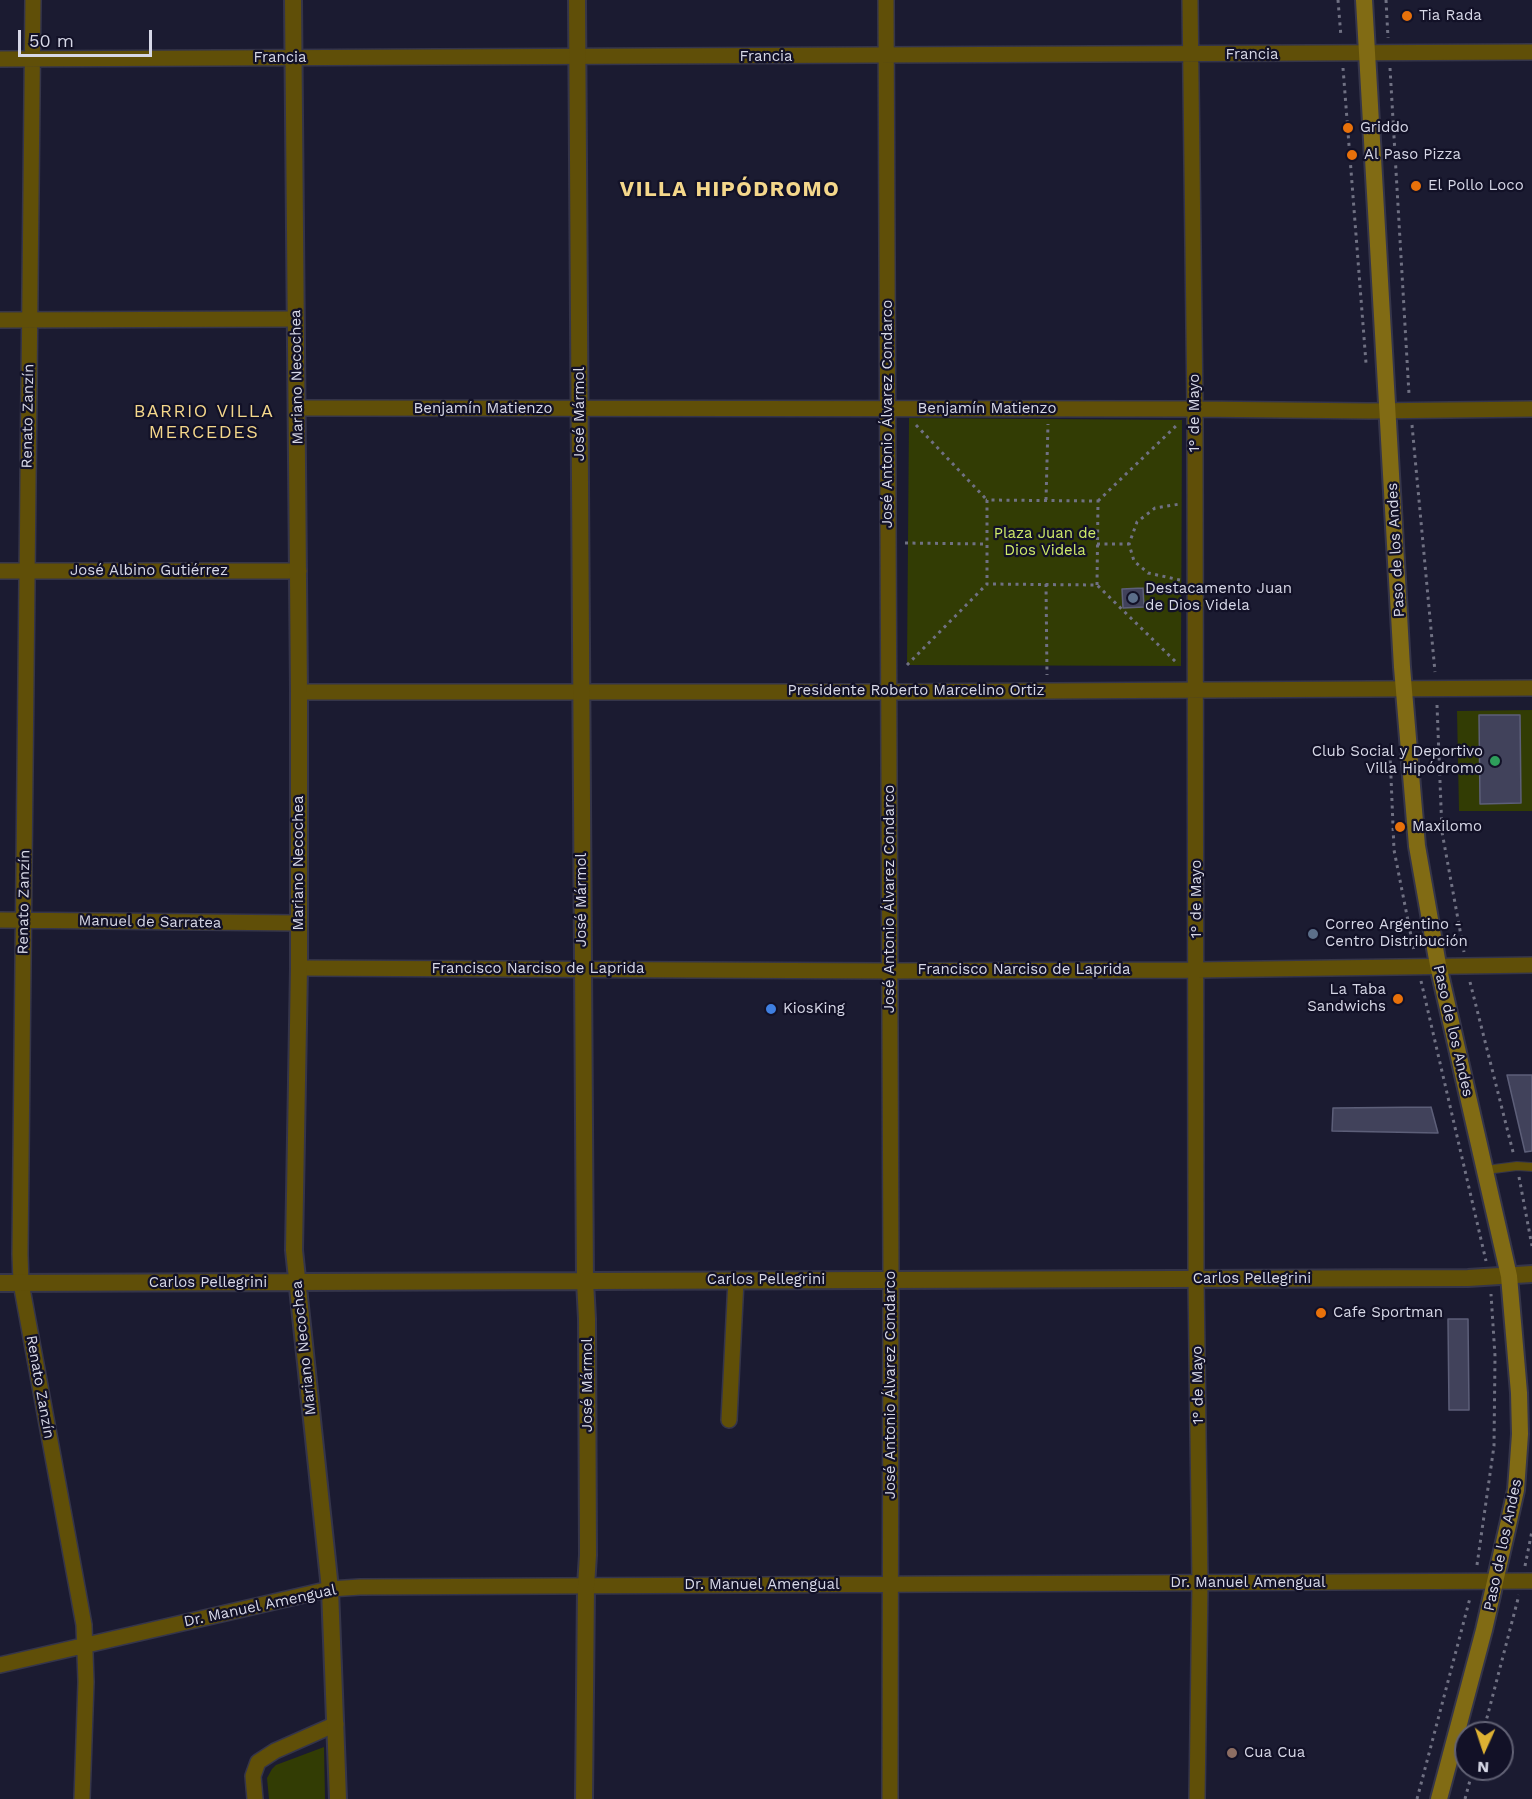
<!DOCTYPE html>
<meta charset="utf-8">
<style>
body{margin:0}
#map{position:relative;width:1532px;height:1799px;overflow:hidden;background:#1b1b31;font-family:"Work Sans",sans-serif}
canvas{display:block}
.north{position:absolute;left:1454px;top:1721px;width:60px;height:60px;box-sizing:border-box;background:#121127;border:2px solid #616174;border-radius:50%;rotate:183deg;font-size:16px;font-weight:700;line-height:24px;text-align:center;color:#d7d8e7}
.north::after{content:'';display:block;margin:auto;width:21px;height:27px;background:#ddb133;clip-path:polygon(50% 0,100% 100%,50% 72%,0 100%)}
.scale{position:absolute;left:18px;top:30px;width:134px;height:27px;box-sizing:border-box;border:3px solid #d7d8e7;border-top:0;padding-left:8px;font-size:18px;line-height:21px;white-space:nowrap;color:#d7d8e7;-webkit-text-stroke:4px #121127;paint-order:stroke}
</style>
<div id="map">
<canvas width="1532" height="1799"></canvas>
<div class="north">N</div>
<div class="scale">50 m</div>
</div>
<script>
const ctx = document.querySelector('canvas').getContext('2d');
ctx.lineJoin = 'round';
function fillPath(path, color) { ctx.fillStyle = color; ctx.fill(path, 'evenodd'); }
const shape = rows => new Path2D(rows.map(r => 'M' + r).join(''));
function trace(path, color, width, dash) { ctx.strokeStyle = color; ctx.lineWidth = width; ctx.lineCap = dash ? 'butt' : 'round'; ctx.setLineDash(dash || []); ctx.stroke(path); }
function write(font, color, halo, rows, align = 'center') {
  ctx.font = font + ' "Work Sans",sans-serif'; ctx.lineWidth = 4.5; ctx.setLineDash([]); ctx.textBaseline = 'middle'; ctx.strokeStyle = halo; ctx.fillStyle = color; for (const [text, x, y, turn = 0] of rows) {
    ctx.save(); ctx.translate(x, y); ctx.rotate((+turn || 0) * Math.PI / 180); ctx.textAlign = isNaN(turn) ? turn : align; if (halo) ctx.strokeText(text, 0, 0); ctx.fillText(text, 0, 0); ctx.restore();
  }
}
const green = shape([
 [909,418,1182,420,1181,666,907,665],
 [1532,710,1532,811,1459,811,1457,711],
 [324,1747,325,1799,269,1799,267,1778,272,1769,276,1765]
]);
const building = shape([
 [1143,588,1144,607,1123,608,1122,589,1143,588],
 [1479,715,1520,715,1521,803,1480,804,1479,715],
 [1507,1075,1532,1075,1532,1151,1525,1152,1507,1075],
 [1431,1107,1438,1133,1332,1131,1333,1108,1431,1107],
 [1448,1319,1468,1319,1469,1410,1449,1410,1448,1319]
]);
const path = shape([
 [1338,0,1341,37],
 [1386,0,1388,38],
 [1343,68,1366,363],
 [1390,68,1409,394],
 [916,425,987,500],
 [1412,425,1435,672],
 [1046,500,1048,424],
 [1098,501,1177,425],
 [905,543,987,544],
 [1097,544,1129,544],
 [1180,580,1148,573,1134,561,1129,544,1137,522,1155,508,1180,504],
 [1046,584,1047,675],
 [1097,585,1098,501,987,500,987,584,1097,585,1178,664],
 [907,665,987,584],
 [1437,705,1442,832,1464,952],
 [1390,753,1394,850,1414,951],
 [1421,981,1486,1261],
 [1470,982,1514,1156],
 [1519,1177,1532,1246],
 [1477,1565,1494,1446,1495,1356,1491,1294],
 [1525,1566,1532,1531],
 [1483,1733,1519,1595],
 [1417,1799,1470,1598],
 [1465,1799,1473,1769]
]);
const service = shape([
 [1486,1170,1517,1166,1532,1167]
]);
const minor = shape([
 [33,0,20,1254,21,1283,84,1625,86,1682,82,1799],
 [886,0,891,1280,890,1799],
 [1190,0,1195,409,1196,1279,1200,1583,1197,1799],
 [0,59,1532,52],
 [0,320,296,319],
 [298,408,1195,409,1369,411,1532,409],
 [0,571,299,571],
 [299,692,889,692,1532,688],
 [0,920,299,923],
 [299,968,890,971,1197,970,1532,965],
 [729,1420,736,1280],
 [0,1665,330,1589,360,1587,1532,1581],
 [255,1799,253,1776,258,1762,275,1751,336,1724]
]);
const tertiary = shape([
 [293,0,299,692,299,968,294,1250,330,1589,338,1799],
 [577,0,585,1281,587,1319,588,1555,586,1586,584,1799],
 [0,1283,1468,1278,1532,1274]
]);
const secondary = shape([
 [1364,0,1402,667,1417,846,1438,965,1509,1276,1519,1393,1520,1434,1516,1490,1484,1630,1439,1799]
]);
const markers = [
 [1407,16,6,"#e8710a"],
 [1348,128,6,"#e8710a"],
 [1352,155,6,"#e8710a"],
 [1416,186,6,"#e8710a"],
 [1133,598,6,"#5c6f8a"],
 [1495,761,6,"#2e9e5b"],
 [1400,827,6,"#e8710a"],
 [1313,934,6,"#5c6f8a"],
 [1398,999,6,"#e8710a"],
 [771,1009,6,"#3f7fe0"],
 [1321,1313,6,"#e8710a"],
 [1232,1753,6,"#8d6e63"]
];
const poiNames = [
 ["Tia Rada",1419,16],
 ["Griddo",1360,128],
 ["Al Paso Pizza",1364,155],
 ["El Pollo Loco",1428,186],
 ["Destacamento Juan",1145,589],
 ["de Dios Videla",1145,606],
 ["Club Social y Deportivo",1483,752,"right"],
 ["Villa Hipódromo",1483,769,"right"],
 ["Maxilomo",1412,827],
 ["Correo Argentino -",1325,925],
 ["Centro Distribución",1325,942],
 ["La Taba",1386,990,"right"],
 ["Sandwichs",1386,1007,"right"],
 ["KiosKing",783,1009],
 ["Cafe Sportman",1333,1313],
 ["Cua Cua",1244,1753]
];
const streetNames = [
 ["Francia",1252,55],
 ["Francia",766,57],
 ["Francia",280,58],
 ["Mariano Necochea",297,377,-91],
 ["Benjamín Matienzo",483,409],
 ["Benjamín Matienzo",987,409],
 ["1° de Mayo",1195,413,-90],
 ["José Mármol",580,414,-90],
 ["José Antonio Álvarez Condarco",888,414,-90],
 ["Renato Zanzín",28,416,-89],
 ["Paso de los Andes",1396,550,-93],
 ["José Albino Gutiérrez",149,571],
 ["Presidente Roberto Marcelino Ortiz",916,691],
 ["Mariano Necochea",299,863,-90],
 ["José Antonio Álvarez Condarco",890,899,-90],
 ["1° de Mayo",1197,899,-90],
 ["José Mármol",582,900,-90],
 ["Renato Zanzín",24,902,-89],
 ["Manuel de Sarratea",150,922,1],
 ["Francisco Narciso de Laprida",538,969],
 ["Francisco Narciso de Laprida",1024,970],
 ["Paso de los Andes",1453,1031,77],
 ["Carlos Pellegrini",1252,1279],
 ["Carlos Pellegrini",766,1280],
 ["Carlos Pellegrini",208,1283],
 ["Mariano Necochea",304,1348,-96],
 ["José Mármol",588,1385,-90],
 ["José Antonio Álvarez Condarco",891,1385,-90],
 ["1° de Mayo",1198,1385,-91],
 ["Renato Zanzín",40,1387,80],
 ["Paso de los Andes",1503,1545,-78],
 ["Dr. Manuel Amengual",1248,1583],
 ["Dr. Manuel Amengual",762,1585],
 ["Dr. Manuel Amengual",260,1606,-12]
];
const parkNames = [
 ["Plaza Juan de",1045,534],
 ["Dios Videla",1045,551]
];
const quarterNames = [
 ["BARRIO VILLA",204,412],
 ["MERCEDES",204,433]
];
const districtNames = [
 ["VILLA HIPÓDROMO",730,190]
];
fillPath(green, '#323c04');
fillPath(building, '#41425b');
trace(building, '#5d5f79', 1.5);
trace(service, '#35354a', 10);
trace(minor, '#35354a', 18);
trace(tertiary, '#35354a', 20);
trace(secondary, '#35354a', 20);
trace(path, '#707183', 3, [3, 4.5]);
trace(service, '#604f08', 8);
trace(minor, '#604f08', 15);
trace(tertiary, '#604f08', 16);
trace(secondary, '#816b14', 16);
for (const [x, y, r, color] of markers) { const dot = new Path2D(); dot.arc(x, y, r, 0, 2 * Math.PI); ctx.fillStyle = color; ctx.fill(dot); trace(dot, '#121127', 2); }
write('15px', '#d7d8e7', '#121127', poiNames, 'left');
write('15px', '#d7d8e7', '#121127', streetNames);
write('15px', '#d0eb69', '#121127', parkNames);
ctx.letterSpacing = '1.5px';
write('18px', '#f4d78b', '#121127', quarterNames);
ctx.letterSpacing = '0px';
ctx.letterSpacing = '1.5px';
write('bold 21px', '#f4d78b', '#121127', districtNames);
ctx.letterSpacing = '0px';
</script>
